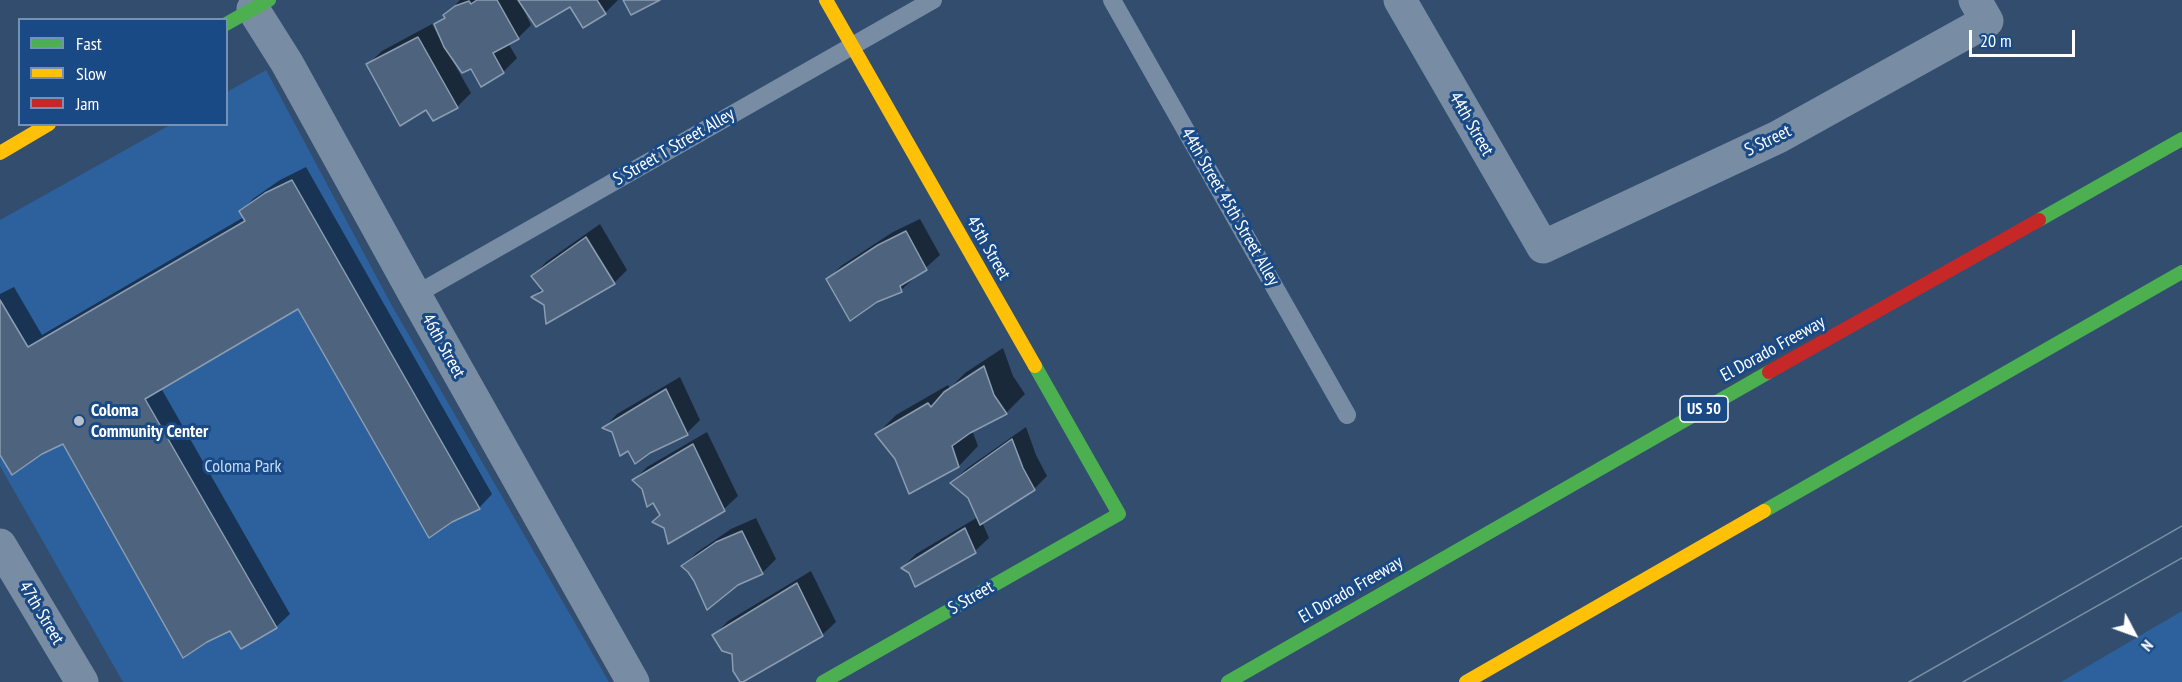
<!DOCTYPE html>
<style>
body{margin:0}
#map{position:relative;width:2182px;height:682px;overflow:hidden;background:#324d6e;font-family:"PT Sans Narrow",sans-serif}
canvas{display:block}
.legend{position:absolute;left:18px;top:18px;width:210px;height:108px;box-sizing:border-box;background:#194a86;border:2px solid #7592b6;margin:0;padding:8px 10px;list-style:none;font-size:18px;color:#fff}
.legend li{display:flex;align-items:center;gap:12px;height:30px}
.legend b{width:30px;border:2px solid #7592b6}
.north{position:absolute;left:2104px;top:604px;width:60px;height:60px;-webkit-text-stroke:4px #194a86;paint-order:stroke;rotate:131deg;font-size:16px;font-weight:700;line-height:24px;text-align:center;color:#fff}
.north::after{content:'';display:block;margin:auto;width:21px;height:27px;background:#fff;clip-path:polygon(50% 0,100% 100%,50% 72%,0 100%)}
.scale{position:absolute;left:1969px;top:30px;width:106px;height:27px;box-sizing:border-box;border:3px solid #fff;border-top:0;padding-left:8px;font-size:18px;line-height:21px;white-space:nowrap;color:#fff;-webkit-text-stroke:4px #194a86;paint-order:stroke}
</style>
<div id="map">
<canvas width="2182" height="682"></canvas>
<ul class="legend">
<li><b style="height:8px;background:#4caf50"></b>Fast</li>
<li><b style="height:8px;background:#ffc107"></b>Slow</li>
<li><b style="height:8px;background:#c62828"></b>Jam</li>
</ul>
<div class="north">N</div>
<div class="scale">20 m</div>
</div>
<script>
const ctx = document.querySelector('canvas').getContext('2d');
ctx.lineJoin = 'round';
function fillPath(path, color) { ctx.fillStyle = color; ctx.fill(path, 'evenodd'); }
const shape = rows => new Path2D(rows.map(r => 'M' + r).join(''));
function trace(path, color, width, dash) { ctx.strokeStyle = color; ctx.lineWidth = width; ctx.lineCap = dash ? 'butt' : 'round'; ctx.setLineDash(dash || []); ctx.stroke(path); }
function write(font, color, halo, rows, align = 'center') {
  ctx.font = font + ' "PT Sans Narrow",sans-serif'; ctx.lineWidth = 6; ctx.setLineDash([]); ctx.textBaseline = 'middle'; ctx.strokeStyle = halo; ctx.fillStyle = color; for (const [text, x, y, turn = 0] of rows) {
    ctx.save(); ctx.translate(x, y); ctx.rotate((+turn || 0) * Math.PI / 180); ctx.textAlign = isNaN(turn) ? turn : align; if (halo) ctx.strokeText(text, 0, 0); ctx.fillText(text, 0, 0); ctx.restore();
  }
}
const green = shape([
 [266,70,391,304,609,682,123,682,0,466,0,220,170,125,226,124,227,92],
 [2182,611,2182,682,2061,682]
]);
const shadow = shape([
 [460,0,618,0,605,13,571,5,521,4,531,25,518,38,508,43,517,58,503,72,471,68,453,57,451,58,471,93,458,106,433,119,426,108,368,64,382,51,432,24,439,37,441,36,436,25],
 [306,167,492,494,479,508,299,307,161,388,290,614,276,627,230,629,63,442,0,451,0,294,14,287,42,335,244,217,241,211,254,198,280,180],
 [920,219,940,255,901,290,828,279,841,266,893,232],
 [600,224,627,270,614,283,533,297,542,288,533,276,546,262],
 [1003,348,1013,376,1025,394,1006,413,972,430,978,446,959,466,910,492,897,458,877,434,896,415,948,385,950,388,965,373],
 [680,377,700,420,687,433,605,427,617,414],
 [1026,427,1036,455,1047,476,1034,489,982,522,989,538,975,551,910,572,903,567,916,554,978,517,969,497,952,483,966,469],
 [707,432,738,496,724,509,669,541,661,514,643,488,634,480,647,467],
 [756,518,776,559,762,573,695,580,683,566,696,553,731,529],
 [811,571,836,622,822,635,734,653,714,635,728,621]
]);
const building = shape([
 [477,0,497,0,519,39,493,53,504,73,481,87,471,69,462,73,444,47,434,24,445,18,443,15,455,6,469,1,471,4,477,0],
 [518,0,597,0,606,14,583,28,570,7,536,27,518,0],
 [623,0,660,0,631,15,623,0],
 [418,37,458,108,433,121,426,110,400,126,366,64,418,37],
 [292,180,480,509,452,522,429,538,298,309,145,399,277,628,241,649,230,631,207,642,183,658,63,444,42,454,12,475,0,455,0,300,28,347,245,221,239,211,265,193,292,180],
 [906,231,927,270,900,286,902,292,877,302,850,321,826,279,878,245,906,231],
 [586,237,615,284,546,324,544,305,531,297,543,291,531,276,586,237],
 [984,366,994,395,1007,414,970,433,952,446,959,467,909,494,895,459,875,434,928,403,931,407,944,392,984,366],
 [666,389,688,435,650,453,635,464,628,451,620,456,612,432,602,428,666,389],
 [1012,439,1023,468,1035,490,980,525,968,498,950,483,1012,439],
 [693,444,725,511,668,544,664,528,652,522,660,515,653,503,647,507,642,489,632,480,693,444],
 [965,528,976,553,915,587,909,573,901,568,965,528],
 [742,531,763,574,738,585,707,610,694,581,688,572,681,566,716,542,742,531],
 [797,583,823,636,743,682,740,682,733,671,732,654,722,651,712,635,797,583]
]);
const lane = shape([
 [1112,0,1347,415],
 [415,295,933,0]
]);
const street = shape([
 [1400,0,1543,247,1778,137,1987,21,1975,0],
 [253,9,287,63,415,295,633,682],
 [0,545,82,682]
]);
const fast = shape([
 [226,24,269,0],
 [2039,220,2182,139],
 [1764,511,2182,272],
 [823,682,1119,514,1035,366],
 [1228,682,1769,372]
]);
const slow = shape([
 [826,0,1035,366],
 [0,153,49,124],
 [1466,682,1764,511]
]);
const jam = shape([
 [1769,372,2039,220]
]);
const tram = shape([
 [1909,682,2182,526],
 [1963,682,2182,558]
]);
const markers = [
 [79,421,6,"#b7c1cc"]
];
const shields = [
 [1704,409,48]
];
const shieldNames = [
 ["US 50",1704,409]
];
const streetNames = [
 ["44th Street",1471,124,60],
 ["S Street",1768,141,-26],
 ["S Street T Street Alley",674,147,-30],
 ["44th Street 45th Street Alley",1230,207,60],
 ["45th Street",988,248,60],
 ["46th Street",443,346,61],
 ["El Dorado Freeway",1773,349,-29],
 ["El Dorado Freeway",1351,590,-30],
 ["S Street",971,598,-30],
 ["47th Street",41,613,59]
];
const poiNames = [
 ["Coloma",91,411],
 ["Community Center",91,432]
];
const parkNames = [
 ["Coloma Park",243,467]
];
fillPath(green, '#2d619d');
fillPath(shadow, '#0007');
fillPath(building, '#4e647e');
trace(building, '#8c9db1', 1.5);
trace(lane, '#788ca3', 18);
trace(street, '#788ca3', 33);
trace(fast, '#4caf50', 14);
trace(slow, '#ffc107', 14);
trace(jam, '#c62828', 14);
trace(tram, '#798da3', 1.5);
for (const [x, y, r, color] of markers) { const dot = new Path2D(); dot.arc(x, y, r, 0, 2 * Math.PI); ctx.fillStyle = color; ctx.fill(dot); trace(dot, '#194a86', 2); }
for (const [x, y, w] of shields) { const box = new Path2D(); box.roundRect(x - w / 2, y - 13, w, 26, 4.5); ctx.fillStyle = '#194a86'; ctx.fill(box); trace(box, '#fff', 1.5); }
write('bold 16px', '#fff', null, shieldNames);
write('18px', '#fff', '#194a86', streetNames);
write('bold 18px', '#fff', '#194a86', poiNames, 'left');
write('18px', '#c5ddf9', '#194a86', parkNames);
</script>
